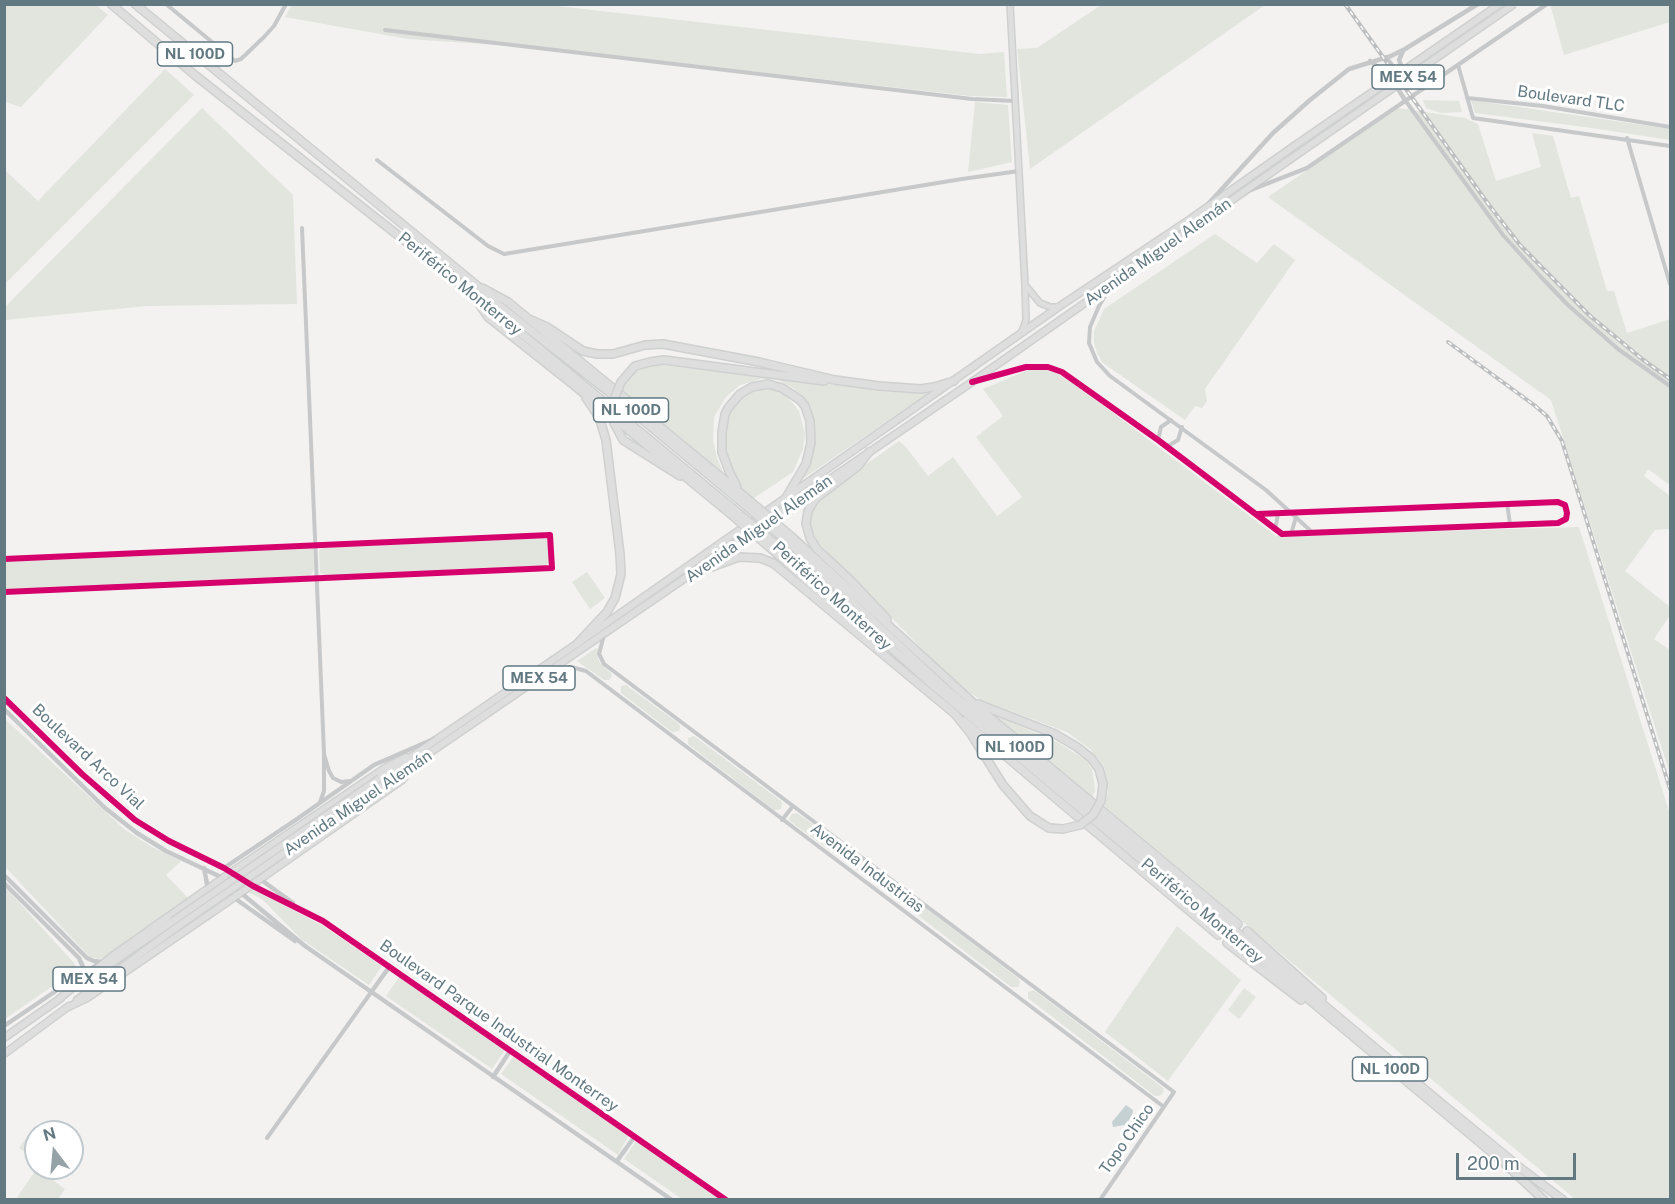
<!DOCTYPE html>
<meta charset="utf-8">
<style>
body{margin:0}
#map{position:relative;width:1675px;height:1204px;overflow:hidden;background:#f3f2f1;font-family:"Public Sans",sans-serif}
canvas{display:block}
.frame{position:absolute;inset:0;border:6px solid #627982;pointer-events:none}
.north{position:absolute;left:24px;top:1120px;width:60px;height:60px;box-sizing:border-box;background:#fff;border:2px solid #c0c9cd;border-radius:50%;rotate:344deg;font-size:16px;font-weight:700;line-height:24px;text-align:center;color:#627982}
.north::after{content:'';display:block;margin:auto;width:21px;height:27px;background:#95a3a9;clip-path:polygon(50% 0,100% 100%,50% 72%,0 100%)}
.scale{position:absolute;left:1456px;top:1153px;width:120px;height:27px;box-sizing:border-box;border:3px solid #627982;border-top:0;padding-left:8px;font-size:18px;line-height:21px;white-space:nowrap;color:#627982;-webkit-text-stroke:4px #fff;paint-order:stroke}
</style>
<div id="map">
<canvas width="1675" height="1204"></canvas>
<div class="frame"></div>
<div class="north">N</div>
<div class="scale">200 m</div>
</div>
<script>
const ctx = document.querySelector('canvas').getContext('2d');
ctx.lineJoin = 'round';
function fillPath(path, color) { ctx.fillStyle = color; ctx.fill(path, 'evenodd'); }
const shape = rows => new Path2D(rows.map(r => 'M' + r).join(''));
function trace(path, color, width, dash) { ctx.strokeStyle = color; ctx.lineWidth = width; ctx.lineCap = dash ? 'butt' : 'round'; ctx.setLineDash(dash || []); ctx.stroke(path); }
function write(font, color, halo, rows, align = 'center') {
  ctx.font = font + ' "Public Sans",sans-serif'; ctx.lineWidth = 6; ctx.setLineDash([]); ctx.textBaseline = 'middle'; ctx.strokeStyle = halo; ctx.fillStyle = color; for (const [text, x, y, turn = 0] of rows) {
    ctx.save(); ctx.translate(x, y); ctx.rotate((+turn || 0) * Math.PI / 180); ctx.textAlign = isNaN(turn) ? turn : align; if (halo) ctx.strokeText(text, 0, 0); ctx.fillText(text, 0, 0); ctx.restore();
  }
}
const green = shape([
 [539,4,980,54,1004,52,1007,97,970,96,557,49,408,39,285,17,292,5],
 [1550,4,1670,5,1670,22,1564,55],
 [4,5,96,5,108,15,21,107,5,102],
 [1101,5,1265,5,1030,169,1017,49,1037,48],
 [165,69,194,95,5,284,5,170,38,201],
 [1423,100,1459,101,1462,112,1441,113,1426,108],
 [1471,100,1670,129,1670,140,1592,128,1475,113],
 [975,102,1008,105,1012,162,968,172],
 [202,108,293,195,297,304,147,306,5,320,5,307],
 [1398,108,1465,118,1478,124,1496,181,1541,167,1532,133,1553,136,1571,198,1579,196,1607,291,1614,291,1627,333,1670,319,1670,480,1668,484,1648,469,1644,476,1670,496,1670,529,1655,530,1625,571,1670,607,1670,615,1654,639,1670,650,1670,774,1551,400,1268,197],
 [1215,234,1257,263,1274,244,1295,260,1205,389,1207,401,1202,408,1195,406,1185,420,1103,363,1097,353,1094,342,1094,331,1104,309],
 [659,365,843,385,878,391,918,393,934,389,798,482,809,462,815,444,808,405,793,388,776,379,761,379,740,385,726,397,714,417,713,440,717,458,726,479,620,390,632,374,644,367],
 [1028,370,1050,370,1071,381,1276,536,1579,527,1670,814,1670,1199,1575,1199,1104,806,1108,793,1104,766,1090,749,1067,732,981,700,955,683,818,542,811,529,810,515,812,507,818,498,899,441,906,447,928,476,953,457,997,516,1022,497,976,437,1003,416,983,389],
 [759,389,771,389,782,393,792,402,799,411,805,434,803,449,793,472,751,500,743,491,733,474,725,449,723,433,729,409,741,397],
 [546,538,549,541,550,561,544,567,328,576,320,573,319,551,323,548],
 [313,548,314,570,309,577,5,590,4,560],
 [587,572,605,598,590,609,572,582],
 [596,648,598,649,597,656,600,663,611,673,612,676,609,680,604,680,577,661],
 [626,685,678,723,680,726,679,731,672,732,621,693,621,686],
 [983,710,1059,743,1087,761,1092,770,1094,780,1095,791,1092,799],
 [4,718,124,829,152,847,181,861,166,875,189,899,105,957,98,959,90,957,5,867],
 [694,736,781,801,782,804,781,809,774,810,688,744,688,738],
 [797,813,874,868,876,873,875,876,871,878,867,877,791,822,789,819,792,814],
 [890,881,1018,978,1020,983,1018,987,1011,987,884,889,885,882],
 [4,886,74,963,77,969,5,1019],
 [250,887,323,926,382,966,369,985,301,939,262,899,246,891],
 [1177,926,1241,980,1168,1081,1105,1032],
 [399,977,505,1050,492,1069,386,996],
 [1244,988,1256,997,1239,1019,1228,1010],
 [1034,990,1162,1087,1164,1090,1162,1095,1155,1096,1028,998,1028,992],
 [513,1057,629,1135,618,1155,501,1074],
 [29,1134,36,1139,36,1151,32,1157,19,1148],
 [636,1141,713,1192,721,1199,682,1199,624,1159],
 [37,1168,65,1189,58,1199,16,1199]
]);
const water = shape([
 [1126,1105,1133,1110,1132,1116,1125,1125,1113,1127,1112,1122]
]);
const minor = shape([
 [166,4,235,61,241,59,264,37,274,26,286,4],
 [385,30,972,99,1015,101],
 [1386,57,1407,84],
 [1458,65,1473,118,1670,146],
 [1467,98,1543,106,1670,127],
 [1405,100,1503,235,1540,276,1568,305,1618,349,1670,386],
 [1627,138,1670,284],
 [377,160,488,246,504,254,962,179,1019,171],
 [302,228,324,753,324,791,320,802],
 [1111,286,1099,306,1090,327,1089,343,1097,362,1110,376,1266,490,1313,533],
 [977,381,1026,367,1048,367,1062,372,1158,440,1282,534,1558,523,1566,519,1567,513,1565,505,1558,502,1257,514],
 [1158,440,1161,427,1171,420],
 [1168,446,1178,440,1182,427],
 [1507,503,1510,524],
 [1275,530,1278,514],
 [1291,534,1296,517],
 [4,559,550,535,552,568,4,592],
 [604,635,599,654,604,664,1174,1092,1100,1200],
 [552,671,571,667,586,671,1164,1107],
 [324,754,329,771,333,778,341,782,350,781],
 [782,820,793,806],
 [267,1138,372,991]
]);
const tertiary = shape([
 [1403,51,1399,60,1405,75,1414,84,1426,85],
 [1370,61,1391,78,1405,100],
 [1248,191,1307,168,1547,4],
 [1209,203,1273,133,1310,100,1349,69,1391,56,1405,49,1478,4],
 [4,698,82,774,135,820,169,841,224,868,253,886,323,921,726,1200],
 [4,709,105,808,137,833,166,851,223,878,305,946,672,1200],
 [204,868,208,889],
 [224,868,297,819,374,765,436,738],
 [4,875,87,958,94,961,102,962],
 [262,876,264,882,293,903],
 [4,883,79,958,83,967,80,973,75,978,4,1026],
 [233,897,295,941],
 [80,976,98,964],
 [372,991,390,966],
 [493,1077,510,1051],
 [617,1161,635,1136]
]);
const secondary = shape([
 [1010,4,1025,285,1026,320,1022,331],
 [1026,286,1040,303,1050,307,1058,307]
]);
const trunk = shape([
 [380,778,578,643,1060,306,1189,220,1297,144],
 [384,784,972,382,1302,151],
 [80,985,173,921],
 [59,999,111,957,223,878,385,768,406,757],
 [77,1000,177,927],
 [66,1008,87,998,223,905,402,780,415,765],
 [4,1038,61,998],
 [4,1054,69,1006]
]);
const motorway = shape([
 [111,4,196,76,499,315,731,507],
 [135,4,480,288,497,304,609,392,739,500],
 [482,288,508,302,744,496],
 [475,298,488,317,575,386,727,511],
 [529,319,547,327,583,351,597,354,613,354,645,345,663,344,759,362,835,380,879,386,921,389,934,387,954,381],
 [621,382,635,366,650,362,664,360,824,381],
 [614,423,623,440,680,476],
 [869,452,858,466,815,499,808,511,806,524,810,538,817,549,851,581,887,619],
 [737,487,729,471,722,452,722,432,725,414,728,408,740,394,752,387,768,384,782,388,800,400,805,406,810,421,811,443,806,464,787,496],
 [792,537,981,710,1238,924],
 [787,541,946,689,1441,1103,1523,1170,1563,1200],
 [780,548,929,682,1502,1161,1544,1200],
 [775,552,878,645],
 [695,573,739,557,760,558,773,563,955,714,971,734,1003,785,1030,816,1049,828,1063,829,1080,825],
 [578,643,607,612,615,598,621,574,620,554,606,440,599,417,586,398],
 [978,704,1055,734,1077,747,1091,758,1099,769,1103,784,1101,801],
 [964,721,1218,935],
 [1247,931,1322,998],
 [1227,943,1301,1000]
]);
const rail = shape([
 [1345,4,1489,205,1520,245,1589,315,1642,359,1670,379],
 [1448,342,1534,405,1547,416,1562,441,1670,789]
]);
const trunkBridge = shape([
 [1297,144,1500,4],
 [1302,151,1514,4],
 [173,921,380,778],
 [177,927,384,784]
]);
const motorwayBridge = shape([
 [614,423,613,402,621,382],
 [744,496,792,537],
 [739,500,787,541],
 [731,507,780,548],
 [727,511,775,552],
 [1080,825,1093,815,1101,801]
]);
const cycleway = shape([
 [972,382,1026,367,1048,367,1062,372,1158,440,1282,534,1558,523,1566,519,1567,513,1565,505,1558,502,1257,514],
 [4,559,550,535,552,568,4,592],
 [4,698,82,774,135,820,169,841,224,868,253,886,323,921,726,1200]
]);
const shields = [
 [195,54,75],
 [1408,77,72],
 [631,410,75],
 [539,678,72],
 [1015,747,75],
 [89,979,72],
 [1390,1069,75]
];
const shieldNames = [
 ["NL 100D",195,54],
 ["MEX 54",1408,77],
 ["NL 100D",631,410],
 ["MEX 54",539,678],
 ["NL 100D",1015,747],
 ["MEX 54",89,979],
 ["NL 100D",1390,1069]
];
const streetNames = [
 ["Boulevard TLC",1571,99,8],
 ["Avenida Miguel Alemán",1158,252,-35],
 ["Periférico Monterrey",460,284,39],
 ["Avenida Miguel Alemán",759,529,-35],
 ["Periférico Monterrey",832,596,42],
 ["Boulevard Arco Vial",88,757,43],
 ["Avenida Miguel Alemán",358,803,-34],
 ["Avenida Industrias",867,868,37],
 ["Periférico Monterrey",1202,911,40],
 ["Boulevard Parque Industrial Monterrey",499,1026,35],
 ["Topo Chico",1127,1139,-55]
];
fillPath(green, '#e2e4de');
fillPath(water, '#c5d1d2');
trace(secondary, '#cfd0d1', 8);
trace(trunk, '#cfd0d0', 9);
trace(motorway, '#cfd0d0', 10);
trace(minor, '#c7c8c9', 4);
trace(tertiary, '#c7c8c9', 4.5);
trace(secondary, '#dddedd', 5);
trace(trunk, '#dddedd', 6);
trace(motorway, '#dddedd', 7);
trace(rail, '#bdbebf', 4);
trace(rail, '#fff', 1.5, [4.5]);
trace(trunkBridge, '#cfd0d0', 9, []);
trace(motorwayBridge, '#cfd0d0', 10, []);
trace(trunkBridge, '#dddedd', 6);
trace(motorwayBridge, '#dddedd', 7);
trace(cycleway, '#d6006c', 6);
for (const [x, y, w] of shields) { const box = new Path2D(); box.roundRect(x - w / 2, y - 12, w, 24, 4.5); ctx.fillStyle = '#fff'; ctx.fill(box); trace(box, '#627982', 1.5); }
write('bold 15px', '#627982', null, shieldNames);
write('16px', '#627982', '#fff', streetNames);
</script>
